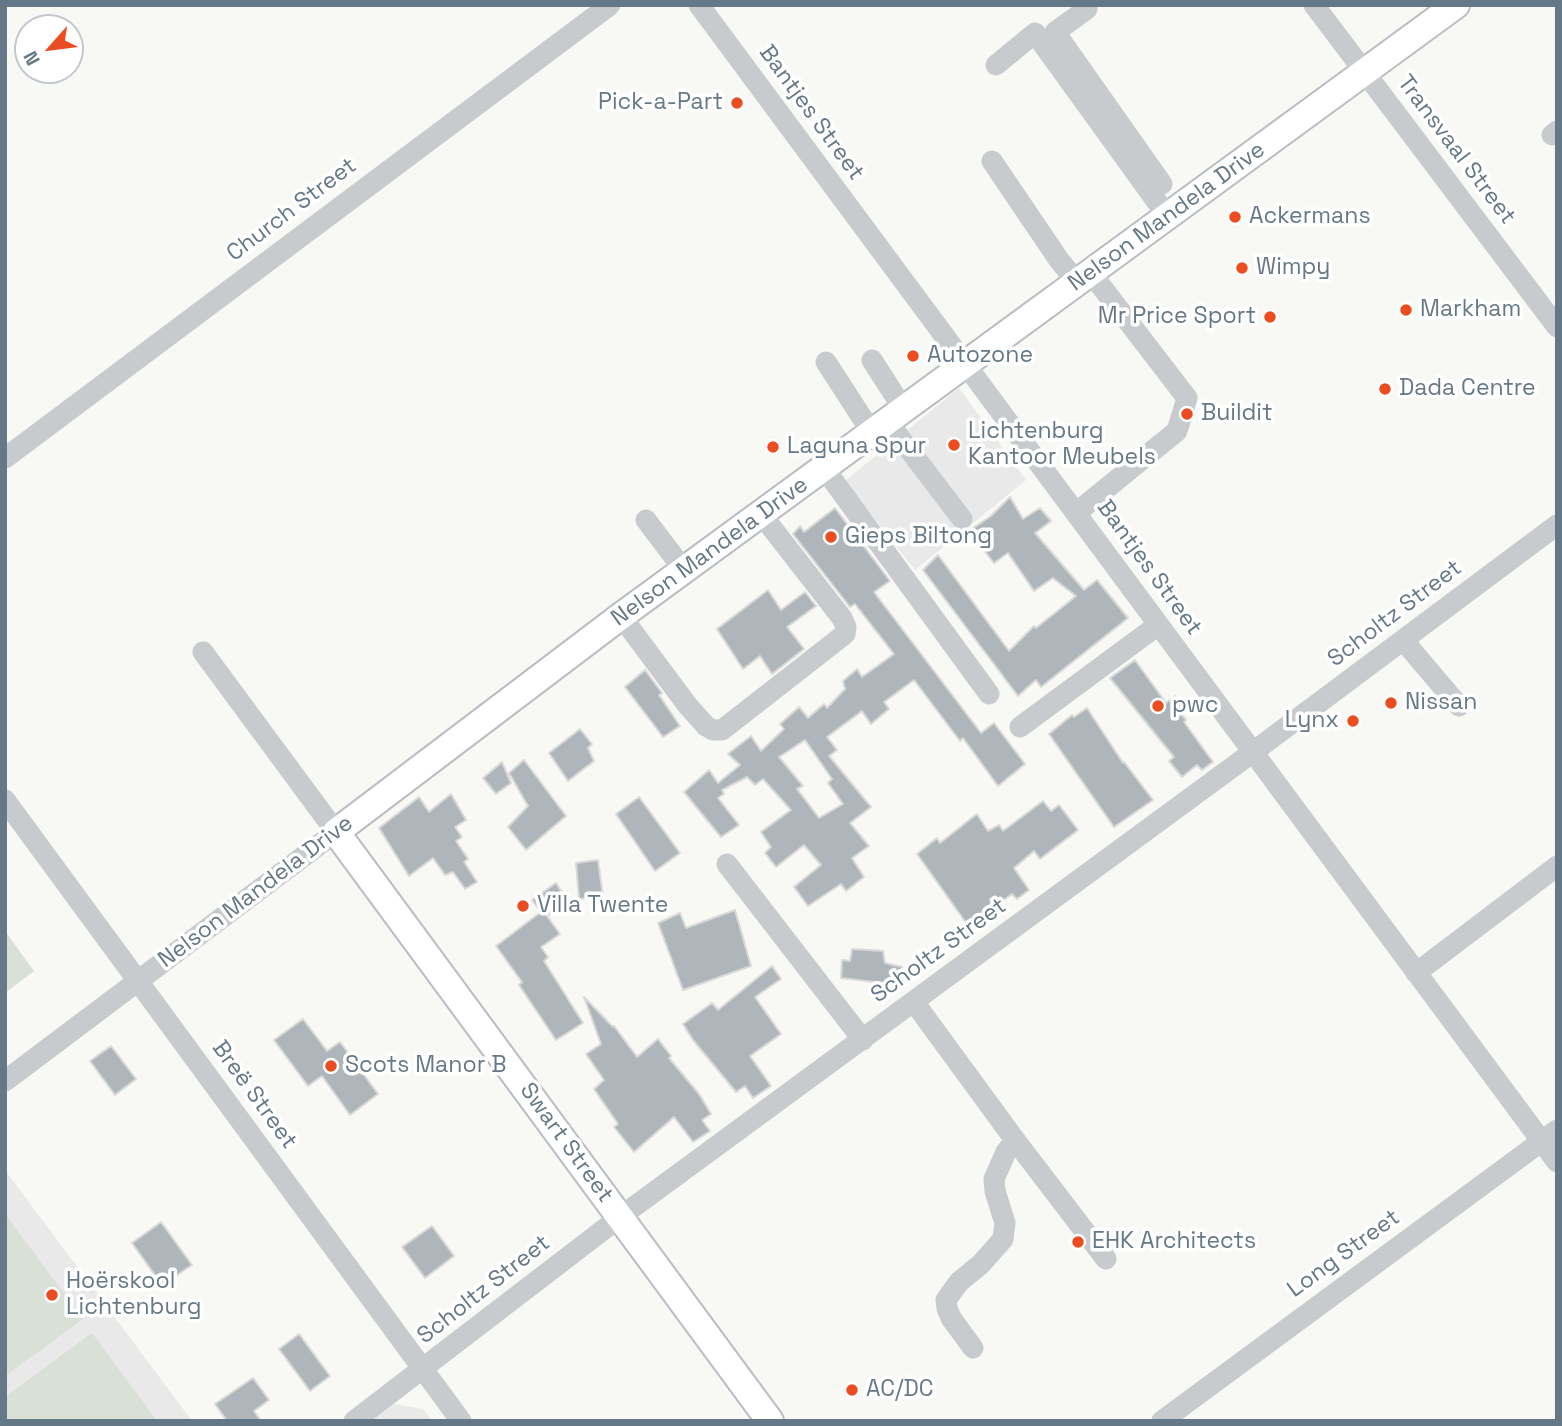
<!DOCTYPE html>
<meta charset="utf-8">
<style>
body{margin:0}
#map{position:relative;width:1562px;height:1426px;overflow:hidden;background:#f8f8f4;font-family:"Space Grotesk",sans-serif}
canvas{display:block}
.frame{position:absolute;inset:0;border:7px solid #657887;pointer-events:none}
.north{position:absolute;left:14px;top:14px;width:70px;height:70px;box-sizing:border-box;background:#fff;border:2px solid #c1c9cf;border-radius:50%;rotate:242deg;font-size:19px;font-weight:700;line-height:28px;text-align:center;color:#657887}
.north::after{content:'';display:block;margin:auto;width:24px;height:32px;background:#eb4d21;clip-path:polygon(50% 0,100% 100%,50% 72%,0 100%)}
</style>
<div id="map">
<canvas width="1562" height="1426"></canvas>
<div class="frame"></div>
<div class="north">N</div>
</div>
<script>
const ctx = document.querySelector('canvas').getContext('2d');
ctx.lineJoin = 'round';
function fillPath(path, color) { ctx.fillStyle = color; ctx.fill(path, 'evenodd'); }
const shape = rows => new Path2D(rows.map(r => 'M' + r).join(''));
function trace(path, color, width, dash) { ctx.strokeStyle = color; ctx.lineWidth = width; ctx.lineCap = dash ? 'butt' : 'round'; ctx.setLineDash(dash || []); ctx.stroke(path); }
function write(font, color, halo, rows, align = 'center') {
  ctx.font = font + ' "Space Grotesk",sans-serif'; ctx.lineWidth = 7; ctx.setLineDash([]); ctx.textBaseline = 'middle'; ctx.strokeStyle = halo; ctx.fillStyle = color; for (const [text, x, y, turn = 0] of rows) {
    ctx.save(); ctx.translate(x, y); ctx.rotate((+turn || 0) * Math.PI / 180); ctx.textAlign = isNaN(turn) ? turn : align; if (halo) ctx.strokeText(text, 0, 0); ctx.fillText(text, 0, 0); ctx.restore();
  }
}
const built = shape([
 [959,388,1026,480,915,570,845,481],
 [5,1170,192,1421,5,1421],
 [394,1404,423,1409,432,1421,371,1421]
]);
const green = shape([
 [5,931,34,971,5,993],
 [5,1214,83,1319,5,1376],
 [92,1333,157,1421,5,1421,5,1397]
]);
const building = shape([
 [1010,497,1023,519,1040,508,1051,521,1035,533,1084,590,1097,580,1128,618,1041,687,1036,680,1018,696,923,570,938,555,1009,651,1034,626,1036,628,1076,596,1053,578,1034,591,1008,553,994,563,969,531,991,516,1010,497],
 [835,508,890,581,874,592,981,733,994,723,1025,764,998,786,963,738,960,741,914,680,884,702,889,709,871,724,862,711,827,737,837,750,829,756,871,807,850,823,869,846,852,858,864,877,846,891,841,884,808,906,794,887,821,865,804,845,776,867,765,853,771,847,761,832,791,810,763,779,755,785,747,777,722,790,724,794,718,798,739,825,721,837,684,792,709,770,718,783,740,765,728,754,751,736,761,751,784,729,780,724,799,707,808,718,824,704,827,708,845,689,843,681,857,669,862,677,894,654,855,604,850,607,793,534,800,526,804,532,835,508],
 [805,740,832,779,828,783,843,804,819,818,797,789,803,786,779,757,805,740],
 [768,590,781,610,805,592,816,606,787,627,804,649,772,674,760,656,743,669,717,629,768,590],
 [1135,660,1166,703,1175,696,1186,710,1180,713,1186,720,1184,722,1213,762,1202,770,1197,765,1182,777,1169,761,1174,757,1110,678,1135,660],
 [645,670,662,693,659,695,680,726,663,737,625,687,645,670],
 [1087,708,1123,763,1124,762,1153,800,1114,827,1049,734,1072,715,1074,717,1087,708],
 [580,729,592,744,588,748,594,761,568,781,549,753,580,729],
 [524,760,566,816,526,850,508,827,528,806,509,773,524,760],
 [502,762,511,783,496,794,483,778,502,762],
 [451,794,466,820,455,827,462,837,456,841,468,859,464,862,477,882,465,889,453,872,445,875,433,858,409,876,379,828,419,797,429,812,451,794],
 [639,797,680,853,655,871,616,814,639,797],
 [1043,801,1051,811,1059,805,1078,830,1040,859,1034,851,1014,868,1029,890,1017,899,1012,894,989,910,995,917,980,925,977,918,967,924,917,854,937,838,940,843,977,814,988,831,999,825,1003,831,1043,801],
 [598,860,603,896,579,899,576,863,598,860],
 [556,883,568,902,547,916,560,934,541,947,548,957,544,961,583,1023,556,1040,519,985,522,982,496,946,541,912,532,900,556,883],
 [735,910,751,966,683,990,658,923,680,913,686,928,735,910],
 [852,949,883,951,885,963,902,967,901,985,841,978,842,960,850,961,852,949],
 [772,966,781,979,755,997,781,1034,750,1056,771,1086,753,1098,745,1086,736,1092,693,1040,683,1024,712,1003,718,1010,772,966],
 [584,997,613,1027,614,1026,637,1057,658,1039,671,1056,669,1058,699,1094,711,1114,702,1120,710,1131,693,1142,674,1117,634,1152,614,1127,618,1124,594,1089,604,1080,586,1054,601,1044,584,997],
 [303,1019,327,1051,340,1042,378,1094,350,1115,322,1076,308,1086,274,1040,303,1019],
 [111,1046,136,1079,115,1095,90,1061,111,1046],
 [161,1222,192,1265,162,1285,132,1243,161,1222],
 [432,1226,454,1256,425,1278,402,1247,432,1226],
 [299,1334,330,1376,310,1391,279,1349,299,1334],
 [253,1378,269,1400,254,1411,261,1421,227,1421,215,1404,253,1378]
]);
const minor = shape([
 [699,5,1557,1162],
 [1314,5,1557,327],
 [1087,9,1055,32,1162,184],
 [996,65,1035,33,1168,217],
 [1552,135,1557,131],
 [992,161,1059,260,1078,283],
 [872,360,904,410],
 [826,362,872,433],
 [888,422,962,519],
 [5,458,610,5],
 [824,468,989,694],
 [1076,513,1177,431,1187,398,1091,273],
 [646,520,684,570],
 [621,616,688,706,706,726,713,730,722,730,731,723,845,634,846,627,842,618,761,514],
 [1403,640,1459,706],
 [1020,727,1158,625],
 [5,800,461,1421],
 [727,864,863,1040],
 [1416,973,1557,866],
 [914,1002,1015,1140,1106,1259],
 [5,1081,336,832,203,652],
 [973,1348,951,1318,947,1308,946,1300,959,1282,981,1264,1003,1239,1005,1223,995,1191,994,1179,1006,1152,1015,1140],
 [354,1421,620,1217,1253,752,1557,525],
 [1162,1421,1557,1130]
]);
const major = shape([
 [770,1421,336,832,621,616,1456,5]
]);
const markers = [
 [737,103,7,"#eb4d21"],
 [1235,217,7,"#eb4d21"],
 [1242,268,7,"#eb4d21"],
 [1406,310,7,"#eb4d21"],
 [1270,317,7,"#eb4d21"],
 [913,356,7,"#eb4d21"],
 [1385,389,7,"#eb4d21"],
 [1187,414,7,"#eb4d21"],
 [954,445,7,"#eb4d21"],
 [773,447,7,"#eb4d21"],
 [831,537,7,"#eb4d21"],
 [1391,703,7,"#eb4d21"],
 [1158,706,7,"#eb4d21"],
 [1353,721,7,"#eb4d21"],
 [523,906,7,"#eb4d21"],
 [331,1066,7,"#eb4d21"],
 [1078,1242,7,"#eb4d21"],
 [52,1295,7,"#eb4d21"],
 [852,1390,7,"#eb4d21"]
];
const poiNames = [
 ["Pick-a-Part",723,103,"right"],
 ["Ackermans",1249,217],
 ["Wimpy",1256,268],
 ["Markham",1420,310],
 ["Mr Price Sport",1256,317,"right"],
 ["Autozone",927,356],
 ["Dada Centre",1399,389],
 ["Buildit",1201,414],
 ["Lichtenburg",968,432],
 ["Kantoor Meubels",968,458],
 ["Laguna Spur",787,447],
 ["Gieps Biltong",845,537],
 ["Nissan",1405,703],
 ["pwc",1172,706],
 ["Lynx",1339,721,"right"],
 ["Villa Twente",537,906],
 ["Scots Manor B",345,1066],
 ["EHK Architects",1092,1242],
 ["Hoërskool",66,1282],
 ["Lichtenburg",66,1308],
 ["AC/DC",866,1390]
];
const streetNames = [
 ["Bantjes Street",811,113,54],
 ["Transvaal Street",1456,150,53],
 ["Church Street",292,210,-37],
 ["Nelson Mandela Drive",1167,217,-36],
 ["Nelson Mandela Drive",710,552,-36],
 ["Bantjes Street",1149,568,54],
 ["Scholtz Street",1395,614,-37],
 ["Nelson Mandela Drive",256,892,-37],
 ["Scholtz Street",939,951,-36],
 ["Breë Street",254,1095,54],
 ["Swart Street",566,1143,54],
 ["Long Street",1344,1254,-36],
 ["Scholtz Street",484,1290,-38]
];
fillPath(built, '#e8e9e8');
fillPath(green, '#d9e0d5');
fillPath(building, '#aeb6bc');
trace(building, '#d9d9d7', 2);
trace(major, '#babec2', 30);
trace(minor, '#c7cbce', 21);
trace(major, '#fff', 26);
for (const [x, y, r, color] of markers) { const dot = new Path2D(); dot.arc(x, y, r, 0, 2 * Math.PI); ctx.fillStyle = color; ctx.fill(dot); trace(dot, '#fff', 2.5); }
write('23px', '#657887', '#fff', poiNames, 'left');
write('23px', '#657887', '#fff', streetNames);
</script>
